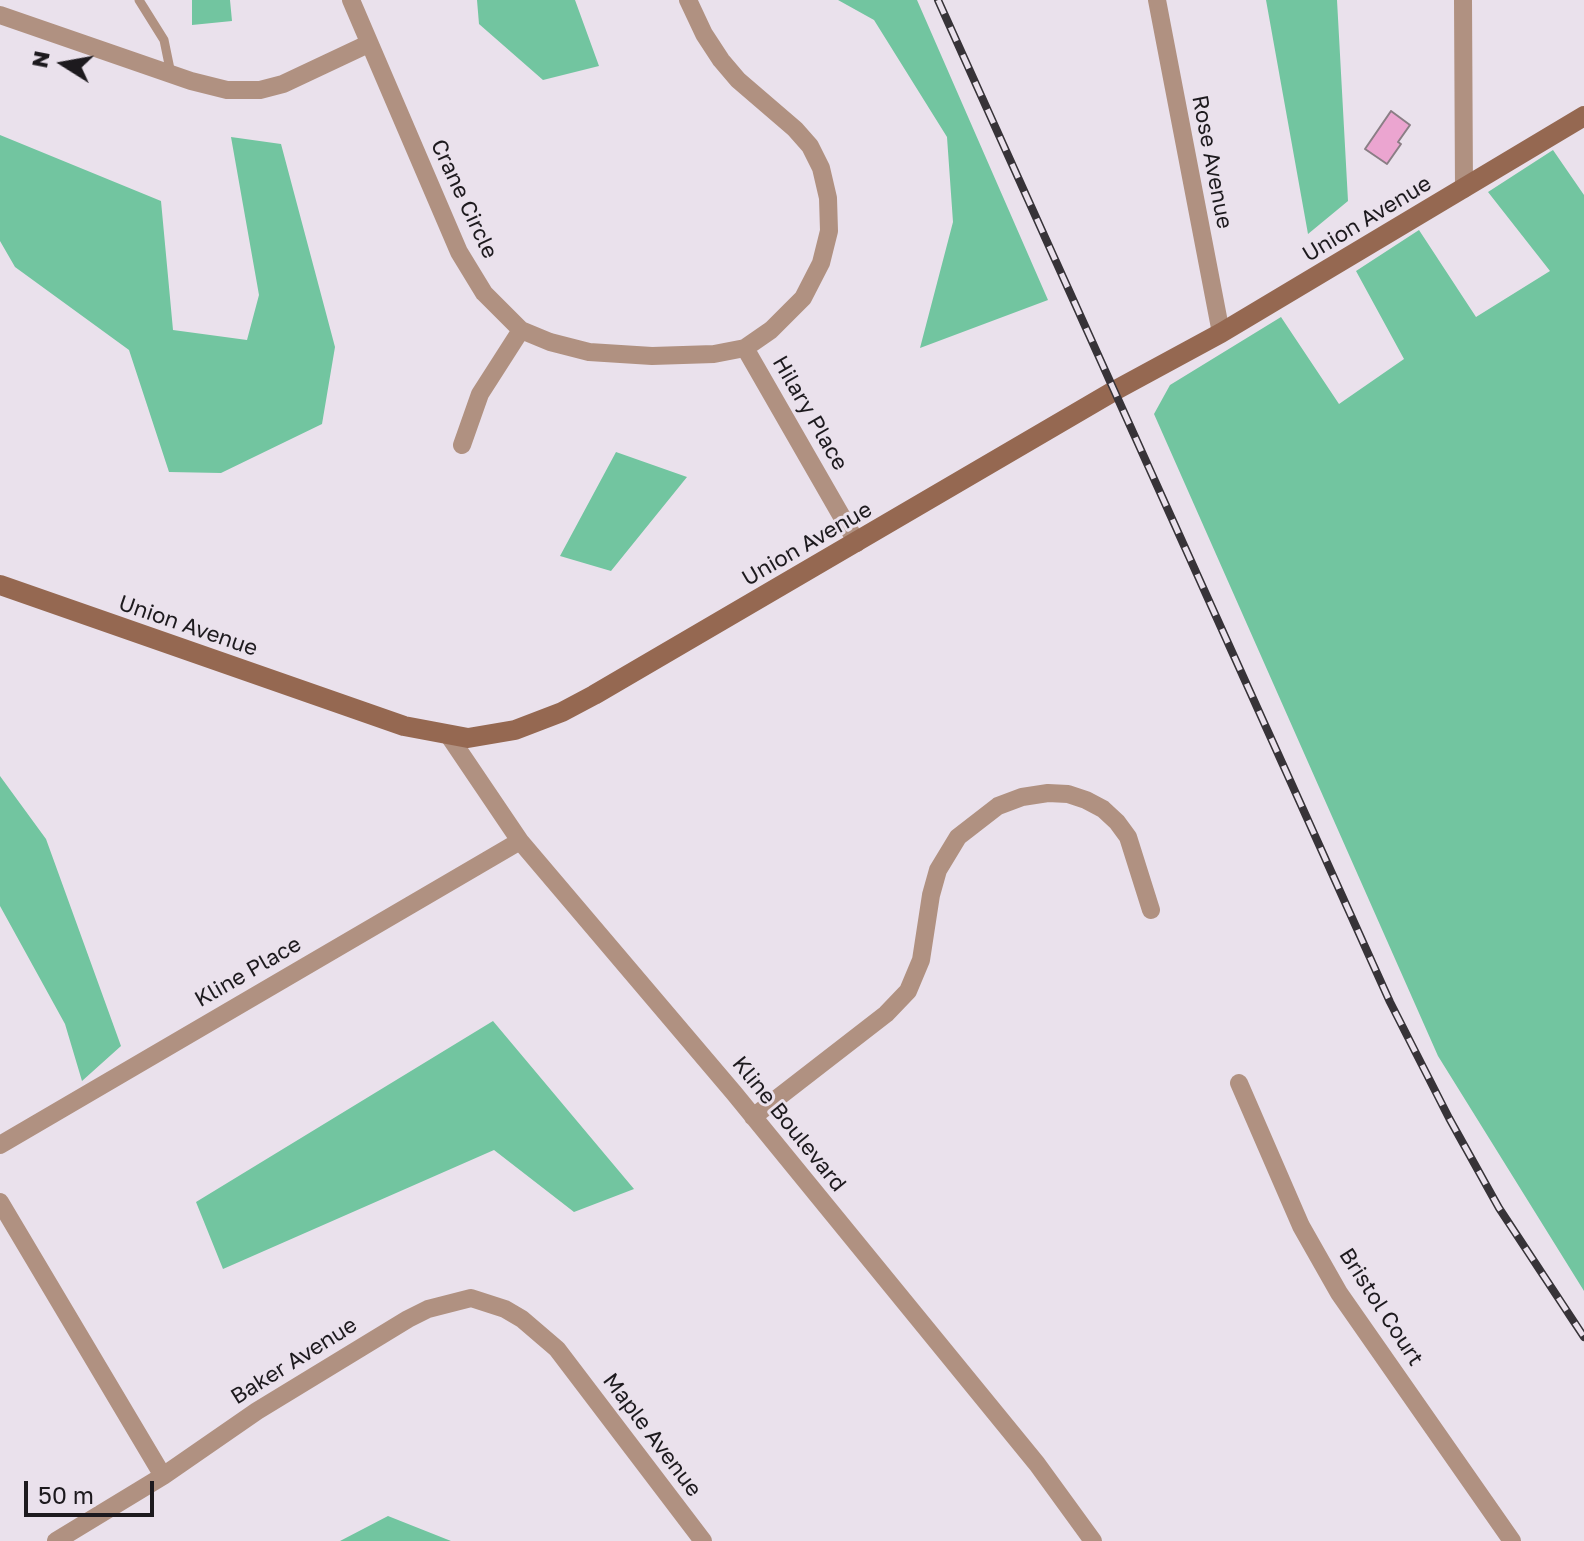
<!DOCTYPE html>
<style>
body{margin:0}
#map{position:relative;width:1584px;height:1541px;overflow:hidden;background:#eae1ec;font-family:"Golos Text",sans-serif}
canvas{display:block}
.north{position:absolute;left:24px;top:24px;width:80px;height:80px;-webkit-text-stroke:6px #eae1ec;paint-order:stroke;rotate:281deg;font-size:22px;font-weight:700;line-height:32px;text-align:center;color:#1d1a1e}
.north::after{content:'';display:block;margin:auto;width:28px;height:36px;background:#1d1a1e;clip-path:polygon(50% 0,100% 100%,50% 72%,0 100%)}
.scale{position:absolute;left:24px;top:1481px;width:130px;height:36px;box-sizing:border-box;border:4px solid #1d1a1e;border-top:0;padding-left:10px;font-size:24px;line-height:28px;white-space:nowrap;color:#1d1a1e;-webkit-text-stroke:6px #eae1ec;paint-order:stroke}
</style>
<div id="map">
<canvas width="1584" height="1541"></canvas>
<div class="north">N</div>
<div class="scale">50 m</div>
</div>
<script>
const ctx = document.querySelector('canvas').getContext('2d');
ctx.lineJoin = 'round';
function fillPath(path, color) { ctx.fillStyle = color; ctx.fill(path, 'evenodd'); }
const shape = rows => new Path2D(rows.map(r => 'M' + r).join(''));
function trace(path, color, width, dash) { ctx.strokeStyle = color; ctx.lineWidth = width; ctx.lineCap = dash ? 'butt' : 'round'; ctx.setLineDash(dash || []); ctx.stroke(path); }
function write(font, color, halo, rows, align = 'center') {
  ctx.font = font + ' "Golos Text",sans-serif'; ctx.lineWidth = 6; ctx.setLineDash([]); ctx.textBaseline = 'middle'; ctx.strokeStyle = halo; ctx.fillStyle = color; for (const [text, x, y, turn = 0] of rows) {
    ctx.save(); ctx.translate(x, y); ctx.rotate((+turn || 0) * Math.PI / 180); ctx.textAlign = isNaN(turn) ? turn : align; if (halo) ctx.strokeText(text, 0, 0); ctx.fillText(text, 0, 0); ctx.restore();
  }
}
const forest = shape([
 [192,0,230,0,232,21,192,25],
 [477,0,575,0,599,66,543,80,479,24],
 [838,0,917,0,1048,300,920,348,953,222,947,137,874,20],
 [1266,0,1337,0,1348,201,1308,234],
 [0,135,161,201,173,330,247,340,259,295,231,137,281,144,335,347,322,424,221,473,169,472,129,350,15,267,0,241],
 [1553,150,1584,195,1584,1291,1438,1056,1154,414,1170,385,1281,317,1339,404,1404,359,1356,271,1419,230,1476,317,1550,271,1488,192],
 [616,452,687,477,611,571,560,556],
 [0,776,46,839,121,1046,82,1081,65,1024,0,906],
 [493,1021,634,1189,574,1212,494,1150,223,1269,196,1202],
 [388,1516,451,1541,340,1541]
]);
const building = shape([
 [1391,111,1410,125,1398,142,1401,144,1387,164,1365,149,1391,111]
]);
const lane = shape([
 [139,0,164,40,171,74]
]);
const street = shape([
 [351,0,459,252,484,293,521,330,550,342,589,352,652,356,714,354,745,348,771,330,803,298,821,263,829,231,828,198,821,168,810,146,795,129,738,80,721,60,704,34,688,0],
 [1157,0,1221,333],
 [1463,0,1464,189],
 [0,15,191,81,227,90,260,90,283,84,368,44],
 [745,348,857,543],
 [462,445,480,394,521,330],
 [449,736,520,841,734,1093,1037,1464,1093,1541],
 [1239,1083,1301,1226,1339,1293,1512,1541],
 [753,1117,886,1014,908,991,921,960,931,895,938,870,958,837,998,806,1022,797,1048,793,1068,794,1086,800,1103,809,1117,822,1128,837,1151,910],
 [0,1145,520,841],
 [0,1202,163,1476],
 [56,1541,163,1476,257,1411,408,1319,428,1309,471,1298,505,1309,522,1319,557,1349,703,1541]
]);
const secondary = shape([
 [0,585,404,726,468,738,515,730,562,712,594,695,1114,391,1221,333,1584,116]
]);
const rail = shape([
 [938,0,1390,1002,1449,1118,1499,1208,1584,1337]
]);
const streetNames = [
 ["Rose Avenue",1212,162,79],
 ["Crane Circle",464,199,65],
 ["Union Avenue",1367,219,-31],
 ["Hilary Place",810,413,60],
 ["Union Avenue",807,544,-30],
 ["Union Avenue",188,626,19],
 ["Kline Place",248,972,-30],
 ["Kline Boulevard",789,1124,51],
 ["Bristol Court",1381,1307,57],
 ["Baker Avenue",294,1361,-32],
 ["Maple Avenue",652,1435,53]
];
fillPath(forest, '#72c5a0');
fillPath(building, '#eba5d0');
trace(building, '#8a7e85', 2);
trace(lane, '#b09181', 9);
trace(street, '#b09181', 18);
trace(secondary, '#956851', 20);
trace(rail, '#373338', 8);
trace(rail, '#eae1ec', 5, [15]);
write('22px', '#1d1a1e', '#eae1ec', streetNames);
</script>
